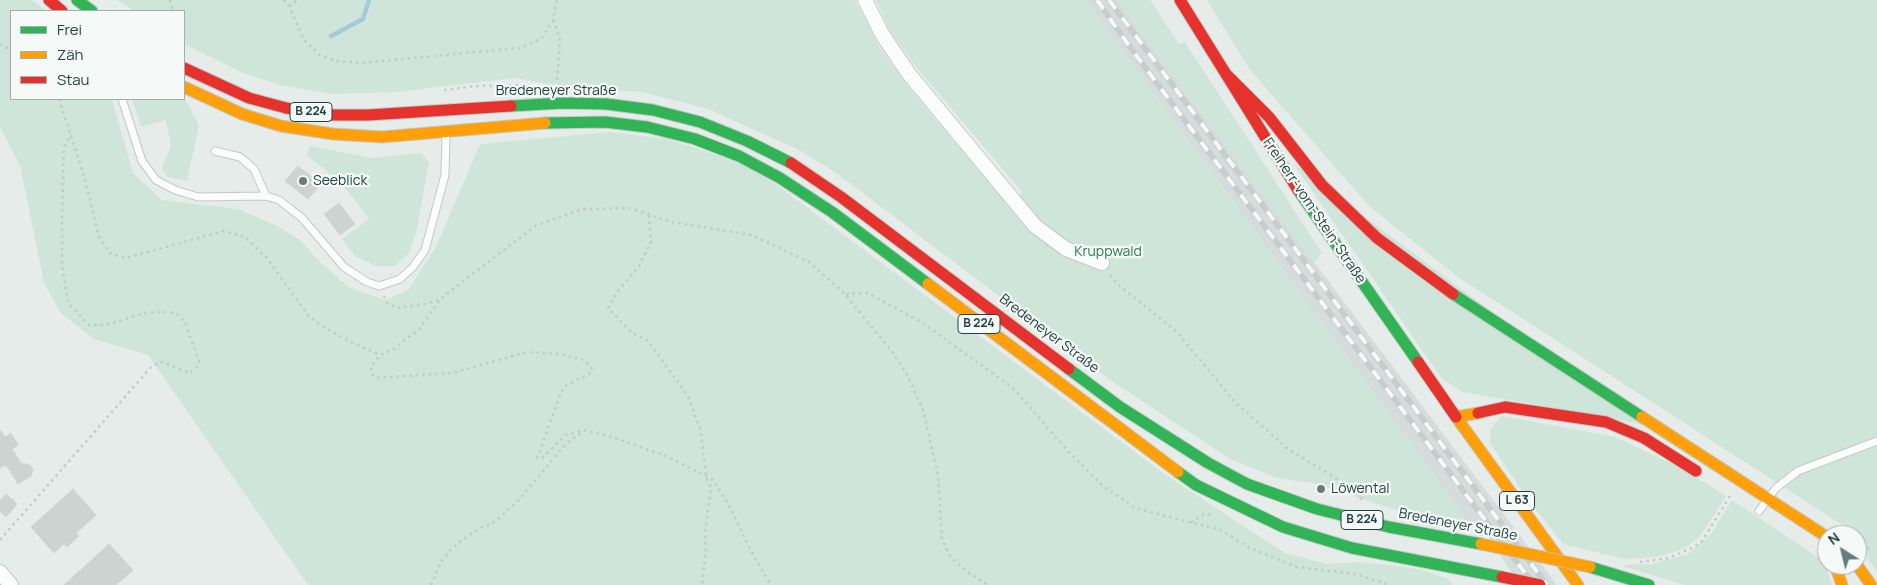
<!DOCTYPE html>
<meta charset="utf-8">
<style>
body{margin:0}
#map{position:relative;width:1877px;height:585px;overflow:hidden;background:#e6ecea;font-family:Manrope,sans-serif}
canvas{display:block}
.legend{position:absolute;left:10px;top:10px;width:175px;height:90px;box-sizing:border-box;background:#f5faf8;border:1px solid #a1b0ae;margin:0;padding:6px 9px;list-style:none;font-size:15px;color:#22413e}
.legend li{display:flex;align-items:center;gap:10px;height:25px}
.legend b{width:25px;border:1px solid #a1b0ae}
.north{position:absolute;left:1817px;top:525px;width:50px;height:50px;box-sizing:border-box;background:#f5faf8;border:1px solid #a1b0ae;border-radius:50%;rotate:324deg;font-size:14px;font-weight:700;line-height:20px;text-align:center;color:#22413e}
.north::after{content:'';display:block;margin:auto;width:18px;height:22px;background:#677d7a;clip-path:polygon(50% 0,100% 100%,50% 72%,0 100%)}
</style>
<div id="map">
<canvas width="1877" height="585"></canvas>
<ul class="legend">
<li><b style="height:6px;background:#30b455"></b>Frei</li>
<li><b style="height:6px;background:#ff9f0a"></b>Zäh</li>
<li><b style="height:6px;background:#e5322d"></b>Stau</li>
</ul>
<div class="north">N</div>
</div>
<script>
const ctx = document.querySelector('canvas').getContext('2d');
ctx.lineJoin = 'round';
function fillPath(path, color) { ctx.fillStyle = color; ctx.fill(path, 'evenodd'); }
const shape = rows => new Path2D(rows.map(r => 'M' + r).join(''));
function trace(path, color, width, dash) { ctx.strokeStyle = color; ctx.lineWidth = width; ctx.lineCap = dash ? 'butt' : 'round'; ctx.setLineDash(dash || []); ctx.stroke(path); }
function write(font, color, halo, rows, align = 'center') {
  ctx.font = font + ' Manrope,sans-serif'; ctx.lineWidth = 4.5; ctx.setLineDash([]); ctx.textBaseline = 'middle'; ctx.strokeStyle = halo; ctx.fillStyle = color; for (const [text, x, y, turn = 0] of rows) {
    ctx.save(); ctx.translate(x, y); ctx.rotate((+turn || 0) * Math.PI / 180); ctx.textAlign = isNaN(turn) ? turn : align; if (halo) ctx.strokeText(text, 0, 0); ctx.fillText(text, 0, 0); ctx.restore();
  }
}
const built = shape([
 [1085,0,1117,0,1557,585,1520,585,1481,526,1469,523]
]);
const green = shape([
 [0,0,32,0,46,11,11,11,11,99,112,99,133,173,162,200,238,209,277,226,300,240,319,261,350,288,385,300,408,290,436,247,480,144,609,132,667,139,736,161,777,185,1167,476,1285,553,1327,564,1359,562,1407,567,1429,572,1448,579,1452,585,308,585,148,355,94,339,61,313,44,283,20,165,0,127],
 [117,0,855,0,880,48,910,89,1007,204,1022,192,916,67,889,29,876,0,1085,0,1469,523,1406,513,1313,483,1277,478,1230,459,1110,380,835,172,799,150,708,109,642,92,567,88,515,78,396,92,332,94,284,86,243,73,184,44,184,11,134,11],
 [1117,0,1150,0,1179,44,1185,42,1322,253,1314,262],
 [1207,0,1877,0,1877,571,1857,544,1857,535,1851,535,1844,526,1458,277,1370,207,1250,70],
 [184,97,199,125,187,181,168,177,162,168,171,146,166,120,141,127,132,99],
 [310,146,372,158,421,153,429,162,417,229,409,253,395,266,376,266,355,256,342,239,369,219,340,181,306,155],
 [1293,163,1643,425,1608,417,1463,392,1442,379],
 [1502,416,1616,437,1681,468,1726,496,1698,539,1681,550,1657,557,1624,559,1563,544,1527,498,1490,443,1491,428],
 [1732,500,1818,557,1828,572,1832,585,1684,585,1620,565,1651,564,1688,554,1711,534]
]);
const stream = shape([
 [331,36,363,19,369,0]
]);
const building = shape([
 [298,166,321,184,308,199,285,181,298,166],
 [339,203,355,224,340,235,324,214,339,203],
 [0,430,5,437,11,433,18,445,12,449,21,463,30,465,33,469,31,476,18,484,6,465,0,468,0,430],
 [73,489,96,515,76,533,79,536,67,547,64,544,54,553,31,527,73,489],
 [6,494,17,504,6,517,0,511,0,501,6,494],
 [109,544,133,570,116,585,64,585,109,544]
]);
const path = shape([
 [170,0,173,11],
 [284,0,289,6,304,40,320,55,336,61,361,63,519,48,541,39,553,20,557,0],
 [289,6,298,0],
 [553,20,560,38,557,84],
 [0,44,11,50],
 [444,90,475,86,523,85],
 [59,99,84,176,99,237,110,253,126,258,224,231,245,237,266,257,308,315,320,325,353,343,380,355],
 [649,215,651,242,639,266,618,291,608,308,632,333,648,341,688,396,701,432,706,477,711,488,705,533,706,548,702,585],
 [1110,275,1116,283,1176,331,1235,402,1288,449,1357,491,1362,501],
 [846,294,868,293,921,322,1013,388,1067,450,1103,486,1135,508,1221,530,1250,548,1297,567,1355,574,1390,585],
 [384,296,387,303,397,308,425,304,439,300,535,226,582,209,629,208,671,222,752,235,809,262,845,294,893,353,908,376,923,410,938,475,942,539,950,556,966,571,988,585],
 [439,301,420,328,394,349,380,355,372,365,371,373,376,378,452,373,527,352,559,354,584,360,592,369,591,373,565,386,561,393,537,458,543,457,566,435,583,430,609,436,666,456,712,479,729,505,753,555,771,585],
 [1191,523,1204,514,1212,515],
 [0,540,152,366,162,362,189,373,198,366,199,361,185,322,178,315,169,312,145,313,106,325,89,325,68,303,62,265,62,218,64,147,71,134],
 [1857,540,1869,549],
 [1640,562,1669,558,1694,547,1702,541,1730,496],
 [431,585,441,562,452,548,475,531,496,521,517,502,565,445,583,431]
]);
const lane = shape([
 [122,99,142,161,156,180,175,190,198,197,266,196,279,200,302,218,344,267,367,282,379,286,400,279,413,267,425,250,445,175,446,134],
 [215,151,240,157,254,169,266,196],
 [1759,511,1776,488,1798,471,1877,441]
]);
const street = shape([
 [865,0,882,34,909,74,1035,226,1066,249,1102,263],
 [0,572,11,585]
]);
const fast = shape([
 [77,0,92,11],
 [511,106,563,103,606,104,653,110,700,122,747,141,791,163],
 [545,123,605,122,647,127,695,139,739,156,780,178,832,212,928,284],
 [1298,190,1418,362],
 [1453,294,1642,417],
 [1069,369,1120,407,1208,463,1247,484,1317,509,1389,527,1481,544],
 [1178,472,1196,485,1283,527,1352,548,1502,577],
 [1590,567,1649,585]
]);
const slow = shape([
 [184,87,242,114,281,126,333,134,382,137,545,123],
 [928,284,1178,472],
 [1478,413,1456,417,1578,585],
 [1642,417,1827,537],
 [1835,565,1842,585],
 [1857,565,1871,585]
]);
const jam = shape([
 [49,0,62,11],
 [1180,0,1298,190],
 [184,68,249,98,286,108,329,115,368,115,511,106],
 [1226,74,1269,117,1322,185,1377,238,1453,294],
 [791,163,841,197,1069,369],
 [1418,362,1456,417],
 [1478,413,1505,407,1606,422,1644,438,1696,471]
]);
const rail = shape([
 [1097,0,1132,50,1534,585],
 [1109,0,1547,585]
]);
const slowBridge = shape([
 [1481,544,1590,567]
]);
const jamBridge = shape([
 [1502,577,1540,585]
]);
const markers = [
 [303,181,5,"#677d7a"],
 [1321,489,5,"#677d7a"]
];
const shields = [
 [311,112,42],
 [979,324,42],
 [1517,501,35],
 [1362,520,42]
];
const shieldNames = [
 ["B 224",311,112],
 ["B 224",979,324],
 ["L 63",1517,501],
 ["B 224",1362,520]
];
const streetNames = [
 ["Bredeneyer Straße",556,91],
 ["Freiherr-vom-Stein-Straße",1314,211,56],
 ["Bredeneyer Straße",1049,334,37],
 ["Bredeneyer Straße",1458,525,11]
];
const poiNames = [
 ["Seeblick",313,181],
 ["Löwental",1331,489]
];
const parkNames = [
 ["Kruppwald",1108,252]
];
fillPath(built, '#d4dddb');
fillPath(green, '#cfe5da');
trace(stream, '#a6cadb', 4.5);
fillPath(building, '#cdd3d1');
trace(building, '#cfd5d3', 1);
trace(lane, '#c3c9c7', 9);
trace(street, '#c3c9c7', 16);
trace(fast, '#c1c9c7', 13);
trace(slow, '#c1c9c7', 13);
trace(jam, '#c1c9c7', 13);
trace(path, '#c2cbca', 2.5, [2.5, 4]);
trace(lane, '#fbfcfc', 7);
trace(street, '#fbfcfc', 14);
trace(fast, '#30b455', 11);
trace(slow, '#ff9f0a', 11);
trace(jam, '#e5322d', 11);
trace(rail, '#c7cdcb', 5.5);
trace(rail, '#f5faf8', 4, [11]);
trace(slowBridge, '#bdc7c6', 13, []);
trace(jamBridge, '#bdc7c6', 13, []);
trace(slowBridge, '#ff9f0a', 11);
trace(jamBridge, '#e5322d', 11);
for (const [x, y, r, color] of markers) { const dot = new Path2D(); dot.arc(x, y, r, 0, 2 * Math.PI); ctx.fillStyle = color; ctx.fill(dot); trace(dot, '#f5faf8', 2); }
for (const [x, y, w] of shields) { const box = new Path2D(); box.roundRect(x - w / 2, y - 9.5, w, 19, 4); ctx.fillStyle = '#f5faf8'; ctx.fill(box); trace(box, '#22413e', 1); }
write('bold 12px', '#22413e', null, shieldNames);
write('14px', '#22413e', '#f5faf8', streetNames);
write('14px', '#22413e', '#f5faf8', poiNames, 'left');
write('14px', '#2a7a58', '#f5faf8', parkNames);
</script>
